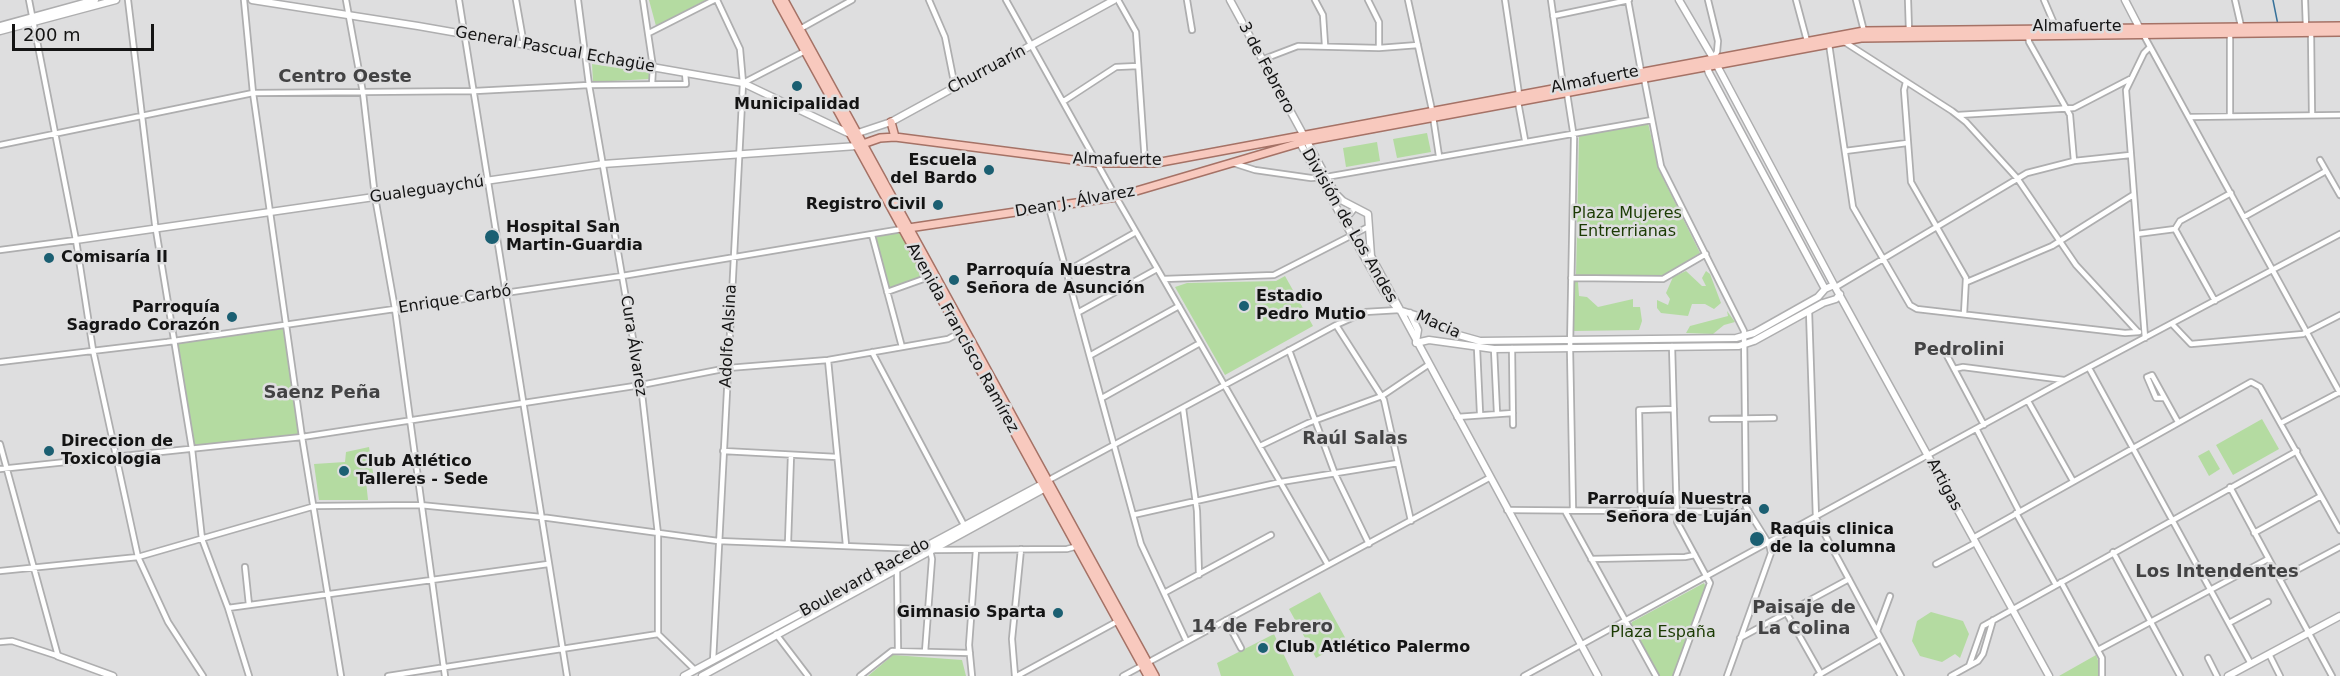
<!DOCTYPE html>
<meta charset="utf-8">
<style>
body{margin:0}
#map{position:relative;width:2340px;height:676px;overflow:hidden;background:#dededf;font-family:"DejaVu Sans",sans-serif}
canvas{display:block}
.scale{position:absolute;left:12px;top:24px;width:142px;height:27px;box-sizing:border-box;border:3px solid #141414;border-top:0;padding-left:8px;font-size:18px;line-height:21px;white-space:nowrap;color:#141414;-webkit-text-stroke:4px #dededf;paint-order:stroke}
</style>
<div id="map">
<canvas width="2340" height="676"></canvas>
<div class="scale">200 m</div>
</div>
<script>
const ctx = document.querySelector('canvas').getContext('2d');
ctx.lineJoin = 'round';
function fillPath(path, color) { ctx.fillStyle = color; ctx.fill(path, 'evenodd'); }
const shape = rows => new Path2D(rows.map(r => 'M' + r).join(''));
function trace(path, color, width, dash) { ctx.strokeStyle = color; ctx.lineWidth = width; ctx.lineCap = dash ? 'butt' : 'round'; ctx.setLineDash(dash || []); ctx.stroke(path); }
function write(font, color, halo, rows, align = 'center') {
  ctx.font = font + ' "DejaVu Sans",sans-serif'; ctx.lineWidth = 5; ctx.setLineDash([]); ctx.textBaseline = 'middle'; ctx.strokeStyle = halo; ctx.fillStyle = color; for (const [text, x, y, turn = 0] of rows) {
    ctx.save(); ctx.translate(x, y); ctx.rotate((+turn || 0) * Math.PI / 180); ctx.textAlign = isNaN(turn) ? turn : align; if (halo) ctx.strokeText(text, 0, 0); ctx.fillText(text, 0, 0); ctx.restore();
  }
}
const green = shape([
 [649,0,706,0,656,26],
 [592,64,650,73,649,79,593,82],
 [1648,123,1659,170,1700,253,1665,275,1576,275,1579,136],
 [1427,133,1431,152,1397,158,1393,139],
 [1377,142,1380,161,1346,167,1343,148],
 [902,229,929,277,887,292,872,235],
 [1686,271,1702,286,1706,286,1702,278,1706,271,1710,274,1721,303,1714,309,1705,304,1692,304,1688,316,1661,313,1657,308,1657,300,1668,305,1670,299,1666,293,1673,277],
 [1285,276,1313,326,1225,375,1175,287,1187,283,1276,281],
 [1573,281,1578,282,1579,296,1587,297,1598,307,1633,299,1633,307,1640,307,1642,321,1639,330,1574,331],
 [1727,311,1735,322,1724,325,1713,334,1686,333,1690,326,1728,316],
 [284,327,300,436,193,448,177,339],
 [2262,419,2279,449,2233,475,2216,445],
 [369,447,374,479,366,481,368,500,319,500,314,464,345,462,346,452],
 [2209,450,2220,469,2209,476,2198,456],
 [1704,583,1706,587,1673,676,1658,676,1631,625,1632,622],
 [1320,592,1347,641,1316,658,1289,609],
 [1931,612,1963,621,1969,634,1960,658,1955,654,1942,662,1920,656,1912,641,1917,621],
 [1274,634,1294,676,1221,676,1217,663],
 [893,655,962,660,966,676,868,676],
 [2096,655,2100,666,2098,676,2059,676]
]);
const stream = shape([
 [2273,0,2278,25]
]);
const street = shape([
 [29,0,76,240,93,350,138,557,168,622,203,676],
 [128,0,155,224,192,449,202,539,228,608,249,676],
 [244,0,253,93,270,212,302,437,341,676],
 [346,0,363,93,375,197,395,309,445,676],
 [459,0,567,676],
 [516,0,524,45],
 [578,0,589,85,641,385,658,534,658,634,695,670],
 [643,0,653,67,652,84],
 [929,0,945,37,955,87],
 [1006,0,1116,197,1328,565],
 [1118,0,1136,32,1145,163],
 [1187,0,1192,30],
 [1315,0,1323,15,1325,45],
 [1368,0,1379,22,1379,48],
 [1408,0,1432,110,1439,156],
 [1505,0,1519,94],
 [1551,0,1563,85],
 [1628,0,1641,71],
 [1708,0,1718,41,1717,52,1713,58],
 [1796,0,1807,41],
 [1856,0,1864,31],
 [1908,0,1909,30],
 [2044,0,2056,28],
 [2235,0,2241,26],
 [2305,0,2306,27],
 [1553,16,1629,0],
 [800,29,852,0],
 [2142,32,2340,393],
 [2311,32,2312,115],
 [649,33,714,0],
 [2230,33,2230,115],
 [2028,35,2029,42,2070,115,2074,161],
 [1843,41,1952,111,1966,122,2017,178,2076,265,2138,332],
 [1829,44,1853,207,1910,305,1917,309,2125,333,2139,332],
 [1264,59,1298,46,1379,48,1418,45],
 [1644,78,1661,166,1744,331,1746,507,1769,544,1771,553,1727,676],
 [1906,82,1904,90,1911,182,1966,278,1964,314],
 [743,83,807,50],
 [1567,93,1574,138,1570,348,1573,510],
 [1064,101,1116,67,1138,66],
 [1518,102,1525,140],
 [1958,115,2074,108,2130,79],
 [2189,117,2340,115],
 [0,145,253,93,475,91,589,85,686,84,685,73],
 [1845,151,1907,143],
 [2320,160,2340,195],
 [1233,163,1255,170,1311,178,1326,177,1652,120],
 [1049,208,1141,544,1186,640],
 [2244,217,2326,171],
 [1344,221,1355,208],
 [2175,229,2215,301],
 [2137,234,2175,229,2180,221,2231,193],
 [872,235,902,347],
 [0,250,76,240],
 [1067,271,1136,232],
 [1571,278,1663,279,1706,254],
 [1164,279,1274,275,1368,227],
 [1967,282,2052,246,2133,195],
 [1836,287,2027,173,2074,161,2130,155],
 [887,292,929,277],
 [1809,311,1816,518,1901,676],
 [1079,312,1157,269],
 [2172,324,2191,344,2303,334,2340,315],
 [1336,325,1384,400,1411,521],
 [2145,338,2126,90,2144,53,2150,47],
 [1672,346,1677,522,1710,583,1676,676],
 [1477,348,1480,413],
 [1512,348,1513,425],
 [1494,349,1497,413],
 [1289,350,1335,474,1369,544],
 [1944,350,1984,425],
 [872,352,964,525],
 [1091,355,1179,306],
 [828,360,846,545],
 [0,362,167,342,622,276,902,229],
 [2089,368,2251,664],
 [1954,369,1963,367,2064,380],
 [1102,398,1200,343],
 [2164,398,2156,398,2147,377,2152,375,2178,422],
 [2028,401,2073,481],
 [1183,408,1197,511,1199,575],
 [1457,417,1513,413],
 [1712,419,1774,418],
 [2281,423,2340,392],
 [1977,430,2019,511],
 [0,444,58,656],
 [1260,446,1308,423,1382,396,1428,365],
 [723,451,837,457],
 [0,469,302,437,641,385,728,368,828,360,948,339,959,333],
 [1047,481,1336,325,1365,312,1399,310],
 [2230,487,2332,676],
 [1507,510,1749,512],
 [1565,511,1656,676],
 [1641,512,1639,410,1674,409],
 [2016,513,2056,585],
 [1133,515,1281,482,1398,463],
 [2254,533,2321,496],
 [1973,538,2251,382,2260,387,2340,530],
 [788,543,791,455],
 [934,550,1067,549,1078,546],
 [2113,552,2180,676],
 [1591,559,1685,557,1695,555],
 [1936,564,1975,543],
 [245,567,249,605],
 [897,569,898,650],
 [0,571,138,557,315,506,420,505,541,517,718,541,919,549],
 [2280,579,2340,547],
 [2061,582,2102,658,2102,676],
 [1164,593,1271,535],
 [228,608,548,564],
 [1787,614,1821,674],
 [1226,620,1241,648],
 [2229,623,2268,602],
 [1877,631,1890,596],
 [776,634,808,676],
 [1740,638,1849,579],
 [0,642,12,641,58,656],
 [2098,650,2268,559],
 [925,652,932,559,930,550],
 [2269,654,2280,676],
 [2208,658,2217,676],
 [713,661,743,83,740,49,717,0],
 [1969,666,1983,626,2297,451],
 [388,676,658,634],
 [860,676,892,651,970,653],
 [972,676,969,645,976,550],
 [1015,676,1012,639,1021,549],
 [1017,676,1118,621],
 [1123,676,1489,478],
 [1524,676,2065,380,2340,234],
 [1817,676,1881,639],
 [1951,676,1978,661,1983,654,1993,620]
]);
const secondary = shape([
 [252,0,418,26,743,83,848,133,858,133,891,122,1114,0],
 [1230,0,1335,193,1343,201,1368,214,1371,256,1598,676],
 [1679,0,1713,58,1834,285],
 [2125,0,2139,27],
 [0,26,95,0],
 [0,31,116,0],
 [1709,63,1707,67,1709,73,1825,289],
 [1301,139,1300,143,1384,292,1398,309],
 [76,240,603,164,857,146],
 [1399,310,1431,320,1455,334,1480,341,1736,338,1754,333,1818,297,1825,289,1834,285,2049,676],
 [1410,313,1418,330,1416,342],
 [1416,343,1429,340,1494,349,1739,346,1754,341,1823,303,1836,299,1840,294],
 [58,656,113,676],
 [684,676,1046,482],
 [702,676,1049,486],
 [2228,676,2340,616]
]);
const primary = shape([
 [777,0,1148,676],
 [784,0,1155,676],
 [891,122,895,137],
 [857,146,880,138,895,137,1097,163,1156,163,1864,31,2340,26],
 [902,229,1116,197,1306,141,1861,38,2340,32]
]);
const markers = [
 [797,86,6,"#1b5f72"],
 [989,170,6,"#1b5f72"],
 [938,205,6,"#1b5f72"],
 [492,237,8,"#1b5f72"],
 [49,258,6,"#1b5f72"],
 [954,280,6,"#1b5f72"],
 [1244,306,6,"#1b5f72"],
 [232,317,6,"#1b5f72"],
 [49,451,6,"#1b5f72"],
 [344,471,6,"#1b5f72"],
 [1764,509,6,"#1b5f72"],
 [1757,539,8,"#1b5f72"],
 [1058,613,6,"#1b5f72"],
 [1263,648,6,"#1b5f72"]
];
const streetNames = [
 ["Almafuerte",2077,27],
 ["General Pascual Echagüe",555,50,10],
 ["3 de Febrero",1266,68,62],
 ["Churruarín",987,70,-28],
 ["Almafuerte",1595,80,-11],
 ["Almafuerte",1117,160,1],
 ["Gualeguaychú",427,190,-8],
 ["Dean J. Álvarez",1075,202,-10],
 ["División de Los Andes",1349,226,60],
 ["Enrique Carbó",455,300,-9],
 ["Macia",1438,325,24],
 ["Adolfo Alsina",729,336,-87],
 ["Avenida Francisco Ramírez",962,338,61],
 ["Cura Álvarez",633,346,81],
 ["Artigas",1944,485,62],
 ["Boulevard Racedo",865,578,-29]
];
const poiNames = [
 ["Municipalidad",797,105,"center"],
 ["Escuela",977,161,"right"],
 ["del Bardo",977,179,"right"],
 ["Registro Civil",926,205,"right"],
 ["Hospital San",506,228],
 ["Martin-Guardia",506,246],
 ["Comisaría II",61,258],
 ["Parroquía Nuestra",966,271],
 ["Señora de Asunción",966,289],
 ["Estadio",1256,297],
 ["Pedro Mutio",1256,315],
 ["Parroquía",220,308,"right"],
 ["Sagrado Corazón",220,326,"right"],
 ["Direccion de",61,442],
 ["Toxicologia",61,460],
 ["Club Atlético",356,462],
 ["Talleres - Sede",356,480],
 ["Parroquía Nuestra",1752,500,"right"],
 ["Señora de Luján",1752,518,"right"],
 ["Raquis clinica",1770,530],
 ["de la columna",1770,548],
 ["Gimnasio Sparta",1046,613,"right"],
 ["Club Atlético Palermo",1275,648]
];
const parkNames = [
 ["Plaza Mujeres",1627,214],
 ["Entrerrianas",1627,232],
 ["Plaza España",1663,633]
];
const neighbourhoodNames = [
 ["Centro Oeste",345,77],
 ["Pedrolini",1959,350],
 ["Saenz Peña",322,393],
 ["Raúl Salas",1355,439],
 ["Los Intendentes",2217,572],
 ["Paisaje de",1804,608],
 ["La Colina",1804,629],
 ["14 de Febrero",1262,627]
];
fillPath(green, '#b4dba1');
trace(stream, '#36719a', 1.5);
trace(street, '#aeaeaf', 8);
trace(secondary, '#aeaeaf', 9);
trace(primary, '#a57266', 10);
trace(street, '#fff', 4.5);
trace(secondary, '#fff', 6);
trace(primary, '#f8c9be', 7);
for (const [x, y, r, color] of markers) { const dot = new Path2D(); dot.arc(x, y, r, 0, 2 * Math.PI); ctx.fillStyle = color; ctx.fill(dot); trace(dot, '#dededf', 2); }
write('16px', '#141414', '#dededf', streetNames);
write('bold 16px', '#141414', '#dededf', poiNames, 'left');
write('16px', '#1b3b03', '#dededf', parkNames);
write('bold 18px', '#434344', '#dededf', neighbourhoodNames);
</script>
